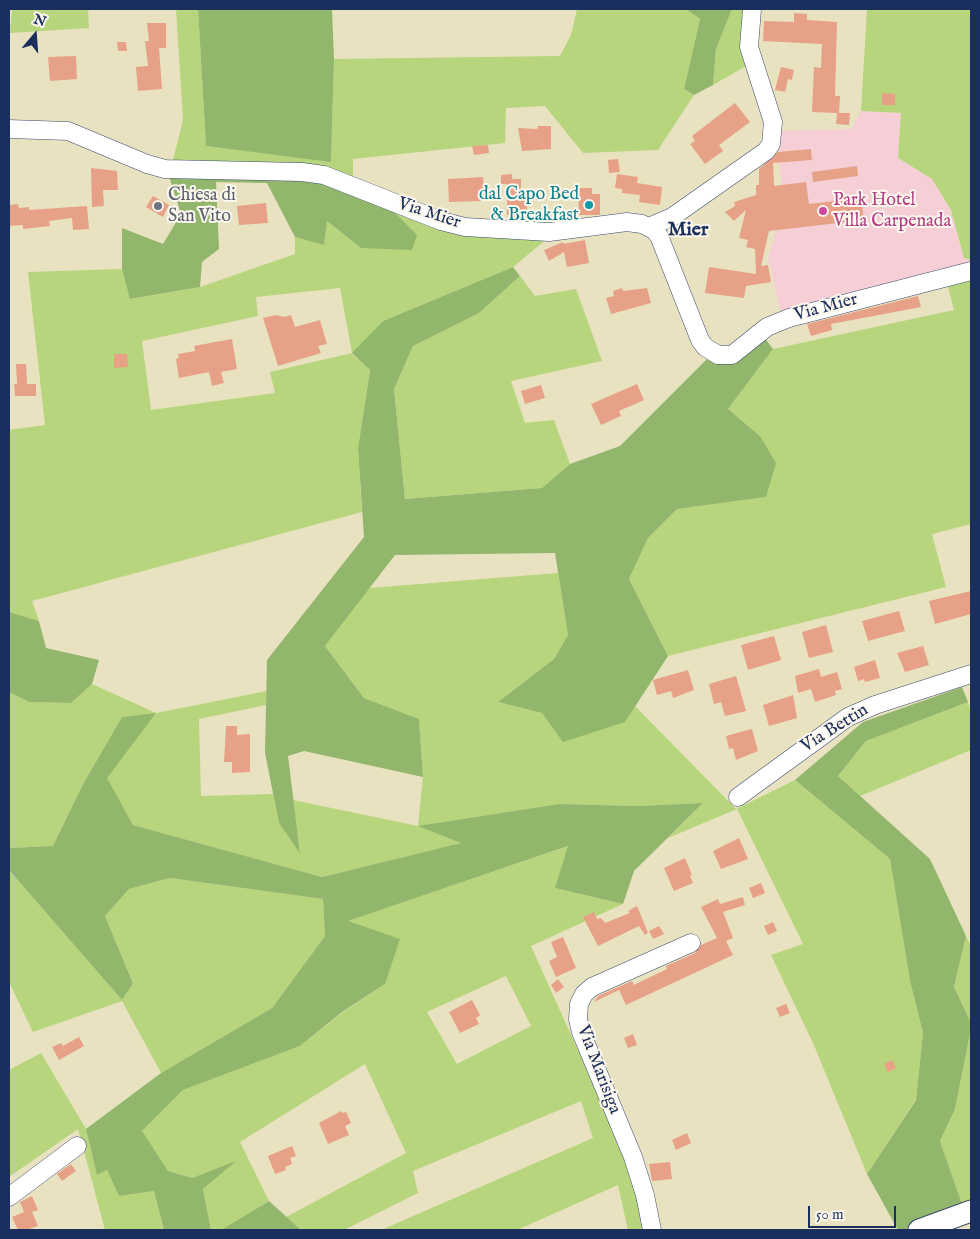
<!DOCTYPE html>
<style>
body{margin:0}
#map{position:relative;width:980px;height:1239px;overflow:hidden;background:#e9e2c1;font-family:"IM FELL English",serif}
canvas{display:block}
.frame{position:absolute;inset:0;border:10px solid #1b2f5e;pointer-events:none}
.north{position:absolute;left:10px;top:10px;width:50px;height:50px;-webkit-text-stroke:4px #fbf7ec;paint-order:stroke;rotate:18deg;font-size:14px;font-weight:700;line-height:20px;text-align:center;color:#1b2f5e}
.north::after{content:'';display:block;margin:auto;width:18px;height:22px;background:#1b2f5e;clip-path:polygon(50% 0,100% 100%,50% 72%,0 100%)}
.scale{position:absolute;left:808px;top:1206px;width:88px;height:22px;box-sizing:border-box;border:2px solid #1b2f5e;border-top:0;padding-left:6px;font-size:15px;line-height:18px;white-space:nowrap;color:#1b2f5e;-webkit-text-stroke:4px #fbf7ec;paint-order:stroke}
</style>
<div id="map">
<canvas width="980" height="1239"></canvas>
<div class="frame"></div>
<div class="north">N</div>
<div class="scale">50 m</div>
</div>
<script>
const ctx = document.querySelector('canvas').getContext('2d');
ctx.lineJoin = 'round';
function fillPath(path, color) { ctx.fillStyle = color; ctx.fill(path, 'evenodd'); }
const shape = rows => new Path2D(rows.map(r => 'M' + r).join(''));
function trace(path, color, width, dash) { ctx.strokeStyle = color; ctx.lineWidth = width; ctx.lineCap = dash ? 'butt' : 'round'; ctx.setLineDash(dash || []); ctx.stroke(path); }
function write(font, color, halo, rows, align = 'center') {
  ctx.font = font + ' "IM FELL English",serif'; ctx.lineWidth = 4; ctx.setLineDash([]); ctx.textBaseline = 'middle'; ctx.strokeStyle = halo; ctx.fillStyle = color; for (const [text, x, y, turn = 0] of rows) {
    ctx.save(); ctx.translate(x, y); ctx.rotate((+turn || 0) * Math.PI / 180); ctx.textAlign = isNaN(turn) ? turn : align; if (halo) ctx.strokeText(text, 0, 0); ctx.fillText(text, 0, 0); ctx.restore();
  }
}
const built = shape([
 [861,111,901,113,898,158,932,179,951,210,964,258,971,260,971,269,782,318,768,258,776,232,781,181,776,131,852,129]
]);
const green = shape([
 [12,9,88,9,89,28,10,33],
 [176,9,198,9,206,146,331,161,334,59,560,56,571,35,577,9,686,9,700,19,684,89,694,95,658,150,583,153,545,106,506,108,505,143,353,159,353,189,169,176,183,120],
 [732,9,754,9,755,61,713,85,716,49],
 [867,9,971,9,971,260,964,258,951,210,932,179,898,158,901,113,861,111],
 [382,200,549,237,513,267,383,321,352,354,370,369,358,448,362,512,32,601,39,621,9,612,9,430,45,425,28,272,122,269,131,299,200,287,295,254,295,237,324,244,327,221,361,248],
 [340,288,352,353,270,372,275,393,151,410,142,341,258,316,256,297],
 [971,269,971,524,932,534,946,587,668,656,629,579,648,538,677,509,766,497,760,436,728,409,773,349,954,310,945,275],
 [520,276,535,296,576,289,602,361,511,381,525,423,554,420,570,464,542,488,405,499,394,389,413,346,479,313],
 [558,573,568,635,554,659,498,702,542,713,625,722,635,706,736,809,795,780,890,859,910,981,923,1033,916,1099,867,1174,813,1043,771,955,803,944,737,809,668,838,703,803,639,806,559,804,420,826,462,843,322,877,133,825,106,778,155,714,122,717,83,784,53,846,9,848,9,692,29,702,71,703,92,684,156,713,267,691,266,705,199,719,201,796,273,794,279,823,300,851,293,800,418,826,423,777,419,719,364,698,325,646,369,588],
 [968,702,971,712,971,750,860,796,838,776,866,741],
 [569,846,555,888,623,904,531,946,576,1046,614,1123,630,1163,645,1230,628,1230,618,1185,517,1230,381,1230,593,1138,581,1101,413,1171,418,1193,344,1230,301,1230,286,1217,406,1153,365,1064,240,1142,269,1201,221,1230,211,1230,203,1189,234,1162,192,1178,168,1171,141,1132,183,1090,300,1046,343,1012,385,984,347,921],
 [506,976,531,1026,457,1064,427,1012],
 [9,870,122,1000,133,982,105,916,129,889,170,878,323,899,325,936,272,1008,161,1073,122,1001,33,1032,9,982],
 [966,936,971,946,971,1023,954,987],
 [971,1029,971,1205,963,1207,940,1141,955,1109],
 [41,1053,86,1129,97,1175,107,1170,119,1196,154,1191,164,1230,105,1230,78,1129,9,1177,9,1070]
]);
const forest = shape([
 [198,9,332,9,334,59,331,162,206,146],
 [686,9,732,9,716,49,713,85,694,95,684,89,700,19],
 [169,176,331,180,382,200,417,235,412,250,361,248,327,221,324,245,295,237,267,183,216,182,219,249,202,262,200,287,130,299,122,269,122,228,163,244,181,214],
 [513,267,520,276,479,313,413,346,394,389,405,499,542,488,570,464,620,446,711,355,761,333,773,349,728,409,760,436,776,463,766,497,677,509,648,538,629,579,668,656,625,722,563,742,542,713,498,702,554,659,568,635,555,553,395,555,325,646,364,698,419,719,423,777,304,751,288,756,300,853,279,823,265,753,267,660,364,537,358,448,370,370,352,353,383,321],
 [9,612,39,621,46,648,99,660,92,684,71,703,29,702,9,692],
 [962,687,968,702,866,741,838,776,930,859,966,936,954,987,971,1023,971,1029,955,1109,940,1141,963,1207,904,1230,898,1230,867,1174,916,1100,923,1033,910,981,890,859,795,780,863,722],
 [156,713,107,778,133,825,322,877,461,843,418,826,559,804,639,806,703,803,634,871,623,904,555,888,568,846,348,921,400,939,385,984,342,1012,300,1046,183,1090,142,1131,168,1171,192,1178,236,1161,203,1189,211,1230,164,1230,154,1191,119,1196,107,1170,97,1175,86,1129,161,1073,272,1008,325,936,323,899,170,878,129,889,105,916,133,983,122,1000,9,870,9,848,53,846,83,784,122,717],
 [269,1201,301,1230,221,1230]
]);
const building = shape([
 [794,13,807,14,807,20,837,22,835,96,840,96,839,113,850,113,849,125,836,124,837,113,812,112,814,67,821,68,822,44,763,41,764,21,794,22],
 [147,23,166,23,166,48,159,48,162,89,138,91,136,67,148,66,145,41,149,41],
 [117,42,126,42,127,51,118,51],
 [76,56,77,79,50,81,48,57],
 [781,67,794,70,792,80,788,79,785,92,775,90],
 [882,93,895,94,895,105,882,105],
 [735,103,750,122,719,145,723,151,705,164,690,144,695,141,692,136],
 [538,126,551,126,551,149,522,151,518,128,537,129],
 [488,145,489,153,474,155,472,146],
 [811,149,812,160,773,163,774,186,806,182,809,204,861,198,864,220,769,231,761,266,768,265,771,282,746,286,744,298,705,293,709,267,756,274,755,249,746,247,748,240,739,238,746,210,734,221,725,212,735,206,734,202,756,195,756,185,759,185,759,169,778,152],
 [618,159,620,172,609,173,608,160],
 [857,166,858,176,813,182,812,172],
 [91,168,117,171,118,190,103,190,104,206,92,207],
 [512,174,512,179,521,179,521,198,527,198,527,220,514,219,514,215,507,215,507,184,501,184,501,175],
 [617,174,638,177,637,183,662,187,660,205,639,202,640,195,622,193,622,189,615,188],
 [483,177,484,195,480,195,481,201,449,202,448,179],
 [578,188,592,188,592,194,600,194,600,215,579,215],
 [153,196,169,205,163,217,146,207],
 [266,203,268,223,239,225,237,206],
 [18,204,19,208,29,207,29,210,87,206,89,229,73,230,72,218,49,221,50,226,23,229,23,225,9,226,9,205],
 [585,240,589,263,567,267,564,252,549,261,544,250,563,242,563,244],
 [622,288,623,291,647,288,651,303,611,314,606,298,614,296,613,291],
 [918,296,921,307,831,324,832,330,811,336,807,324],
 [276,315,284,317,291,315,295,327,320,320,327,344,318,346,321,353,278,366,263,318],
 [232,339,237,369,221,372,224,383,212,386,209,372,179,378,176,359,179,358,178,354,195,351,194,346],
 [114,354,127,354,128,367,114,368],
 [16,364,26,364,27,384,36,384,36,396,15,396,14,384,17,384],
 [637,384,644,400,619,411,621,416,601,425,591,404],
 [541,385,545,398,525,404,521,391],
 [971,591,971,614,935,624,929,601],
 [899,611,905,631,868,641,862,621],
 [826,625,833,652,809,658,802,632],
 [774,636,781,660,748,670,741,645],
 [923,646,929,665,905,672,897,653],
 [875,660,880,678,865,682,864,679,858,681,854,667],
 [819,669,821,677,837,672,842,689,835,691,836,695,815,702,811,689,798,693,795,676],
 [688,670,694,690,673,698,671,691,657,695,653,680],
 [736,676,746,711,725,716,721,702,714,704,709,684],
 [793,695,797,718,769,726,763,705],
 [226,726,237,726,237,735,250,734,250,772,232,773,232,762,224,762],
 [752,729,758,751,736,760,733,748,729,749,726,736],
 [739,838,748,859,721,869,713,851],
 [685,858,692,875,690,876,693,883,674,891,664,868],
 [761,883,765,893,753,898,749,888],
 [743,897,745,905,723,912,733,938,726,941,733,955,626,1005,619,990,594,1002,598,996,632,981,634,985,667,969,666,966,695,953,701,945,717,938,701,907,718,899,720,904],
 [637,906,648,933,645,935,639,926,598,946,583,917,594,912,597,919,601,918,605,923,630,913,628,911],
 [773,922,777,931,768,935,764,926],
 [659,926,664,934,653,939,649,931],
 [563,937,576,968,556,977,549,961,557,957,551,942],
 [558,979,564,987,556,993,551,985],
 [472,1000,480,1015,476,1018,479,1024,460,1033,449,1012],
 [786,1004,790,1013,780,1017,776,1008],
 [633,1034,637,1045,628,1048,624,1038],
 [79,1037,84,1046,59,1060,52,1047,61,1043,63,1046],
 [892,1060,896,1068,888,1072,884,1064],
 [341,1111,343,1113,346,1112,351,1123,345,1126,349,1135,328,1144,319,1123],
 [687,1133,691,1143,676,1150,672,1140],
 [292,1146,296,1156,290,1158,292,1164,285,1167,286,1170,275,1174,268,1156],
 [670,1162,672,1179,652,1181,649,1164],
 [71,1164,76,1171,62,1181,57,1174],
 [32,1196,38,1210,32,1212,38,1226,26,1230,18,1230,12,1217,24,1212,20,1202]
]);
const minor = shape([
 [9,129,68,131,147,164,165,169,302,172,324,175,441,221,465,227,549,232,627,222,642,224,654,230,659,236,700,340,705,347,718,355,732,355,767,327,789,318,971,271],
 [649,227,672,217,766,151,771,144,773,122,749,47,752,9],
 [738,797,848,717,875,705,971,674],
 [9,1197,77,1146],
 [652,1230,645,1195,633,1157,581,1032,578,1019,579,1004,584,994,592,987,691,943]
]);
const major = shape([
 [919,1230,971,1211]
]);
const markers = [
 [589,205,5,"#0f9aa8"],
 [158,206,5,"#6b7280"],
 [823,211,5,"#d1479c"]
];
const cultureNames = [
 ["dal Capo Bed",579,195],
 ["& Breakfast",579,216]
];
const worshipNames = [
 ["Chiesa di",168,196],
 ["San Vito",168,217]
];
const hotelNames = [
 ["Park Hotel",833,201],
 ["Villa Carpenada",833,222]
];
const streetNames = [
 ["Via Mier",429,214,18],
 ["Via Mier",826,308,-15],
 ["Via Bettin",835,729,-32],
 ["Via Marisiga",598,1070,69]
];
const quarterNames = [
 ["Mier",688,231]
];
fillPath(built, '#f6cfd6');
fillPath(green, '#b7d57c');
fillPath(forest, '#91b66c');
fillPath(building, '#e7a186');
trace(minor, '#3a4a6d', 19);
trace(major, '#3a4a6d', 23);
trace(minor, '#fff', 18);
trace(major, '#fff', 21);
for (const [x, y, r, color] of markers) { const dot = new Path2D(); dot.arc(x, y, r, 0, 2 * Math.PI); ctx.fillStyle = color; ctx.fill(dot); trace(dot, '#fbf7ec', 2); }
write('18px', '#0d838f', '#fbf7ec', cultureNames, 'right');
write('18px', '#5b616d', '#fbf7ec', worshipNames, 'left');
write('18px', '#b23c85', '#fbf7ec', hotelNames, 'left');
write('18px', '#1b2f5e', '#fbf7ec', streetNames);
write('bold 20px', '#1b2f5e', '#fbf7ec', quarterNames);
</script>
